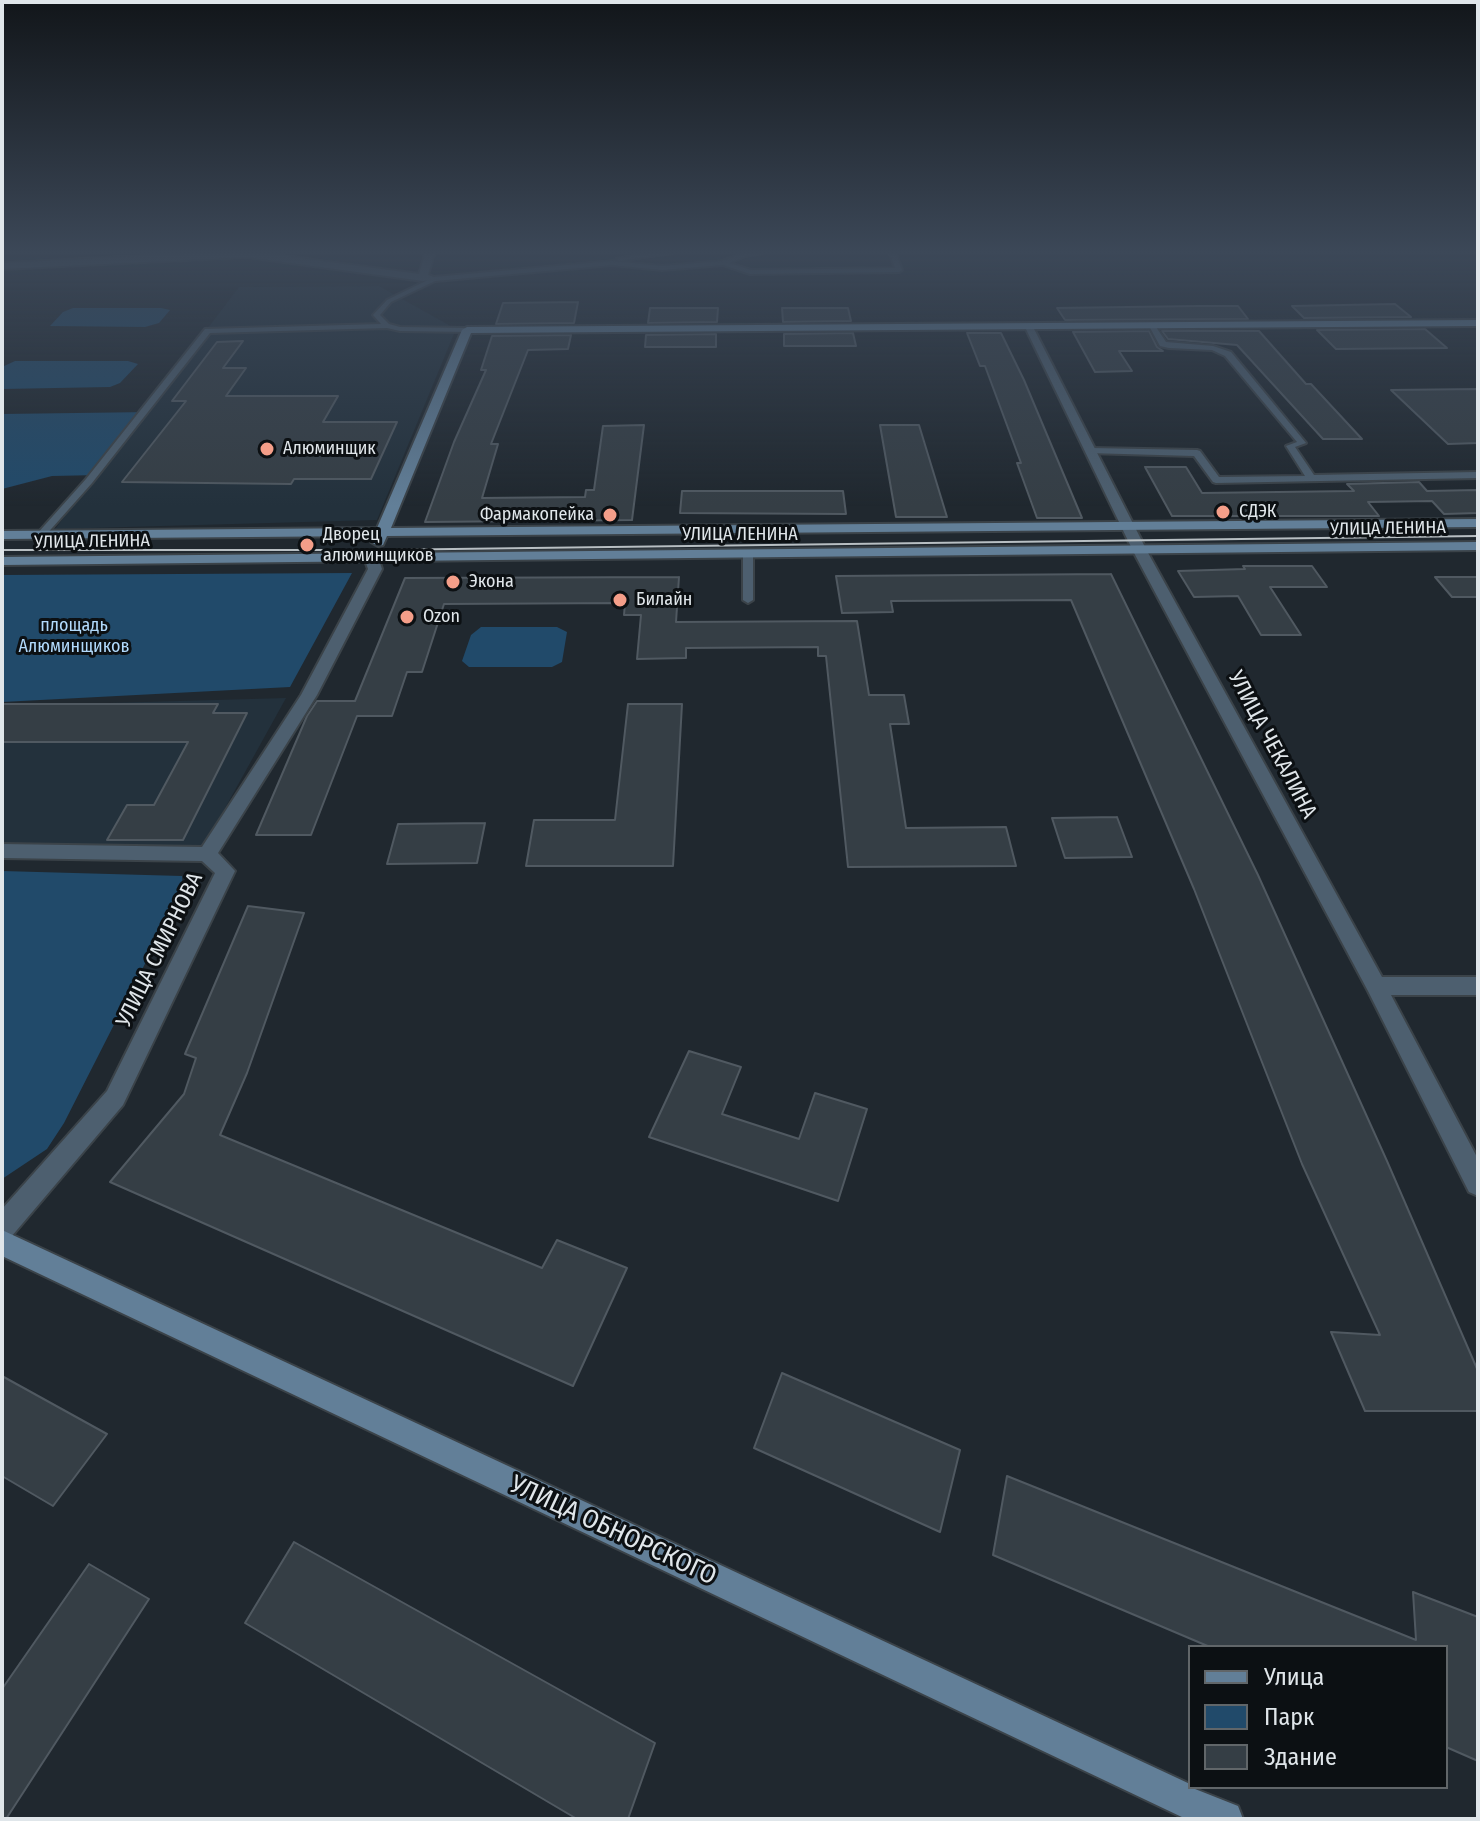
<!DOCTYPE html>
<meta charset="utf-8">
<style>
body{margin:0}
#map{position:relative;width:1480px;height:1821px;overflow:hidden;background:#20282f;font-family:"Fira Sans Condensed",sans-serif}
canvas{display:block}
.frame{position:absolute;inset:0;border:4px solid #e0e6ea;pointer-events:none}
.legend{position:absolute;left:1188px;top:1645px;width:260px;height:144px;box-sizing:border-box;background:#0c1013;border:2px solid #616669;margin:0;padding:10px 14px;list-style:none;font-size:24px;color:#e0e6ea}
.legend li{display:flex;align-items:center;gap:16px;height:40px}
.legend b{width:40px;border:2px solid #616669}
</style>
<div id="map">
<canvas width="1480" height="1821"></canvas>
<div class="frame"></div>
<ul class="legend">
<li><b style="height:10px;background:#627f98"></b>Улица</li>
<li><b style="height:22px;background:#214a6a"></b>Парк</li>
<li><b style="height:22px;background:#353e45"></b>Здание</li>
</ul>
</div>
<script>
const ctx = document.querySelector('canvas').getContext('2d');
ctx.lineJoin = 'round';
function fillPath(path, color) { ctx.fillStyle = color; ctx.fill(path, 'evenodd'); }
const shape = rows => new Path2D(rows.map(r => 'M' + r).join(''));
function trace(path, color, width, dash) { ctx.strokeStyle = color; ctx.lineWidth = width; ctx.lineCap = dash ? 'butt' : 'round'; ctx.setLineDash(dash || []); ctx.stroke(path); }
function write(font, color, halo, rows, align = 'center') {
  ctx.font = font + ' "Fira Sans Condensed",sans-serif'; ctx.lineWidth = 6; ctx.setLineDash([]); ctx.textBaseline = 'middle'; ctx.strokeStyle = halo; ctx.fillStyle = color; for (const [text, x, y, turn = 0] of rows) {
    ctx.save(); ctx.translate(x, y); ctx.rotate((+turn || 0) * Math.PI / 180); ctx.textAlign = isNaN(turn) ? turn : align; if (halo) ctx.strokeText(text, 0, 0); ctx.fillText(text, 0, 0); ctx.restore();
  }
}
const built = shape([
 [379,286,456,329,377,520,55,529,239,287],
 [286,698,203,848,2,852,2,706]
]);
const green = shape([
 [73,308,161,308,170,310,159,323,145,327,50,326,63,312],
 [15,361,128,361,138,364,120,383,110,387,2,389,2,367],
 [150,412,99,475,52,476,2,489,2,414],
 [352,573,290,687,2,702,2,575],
 [481,627,557,627,567,632,562,662,552,667,469,667,462,661,471,635],
 [2,871,182,876,183,889,64,1123,47,1149,2,1179]
]);
const building = shape([
 [578,302,574,323,496,324,503,303,578,302],
 [1395,304,1411,317,1304,318,1292,306,1395,304],
 [1198,306,1238,306,1248,319,1065,320,1057,308,1198,306],
 [650,308,718,308,717,322,648,323,650,308],
 [782,308,848,308,851,321,783,322,782,308],
 [1425,329,1447,348,1336,349,1317,330,1425,329],
 [1149,331,1157,347,1163,351,1119,351,1132,371,1095,372,1073,332,1149,331],
 [1162,331,1259,331,1306,384,1311,384,1362,439,1323,439,1237,345,1168,339,1162,331],
 [853,333,856,346,784,346,784,334,853,333],
 [967,333,1001,333,1024,380,1082,518,1037,518,1017,463,1021,463,985,366,980,366,967,333],
 [716,334,716,347,645,347,646,335,716,334],
 [571,335,568,349,528,350,491,444,498,444,482,498,585,497,586,490,594,490,603,426,644,425,632,520,425,522,454,442,486,370,481,370,492,336,571,335],
 [243,341,223,368,246,368,226,396,338,396,323,422,397,422,371,479,294,479,291,484,122,482,186,401,172,401,217,342,243,341],
 [1478,389,1478,443,1448,444,1391,390,1478,389],
 [880,425,919,425,947,517,896,517,880,425],
 [1145,467,1186,467,1202,493,1354,491,1347,484,1419,482,1427,491,1478,490,1478,513,1444,514,1432,501,1368,502,1379,516,1172,516,1145,467],
 [682,491,843,491,846,514,680,513,682,491],
 [1243,566,1312,566,1327,587,1270,587,1301,635,1261,635,1238,596,1194,597,1178,571,1245,569,1243,566],
 [1111,574,1258,875,1387,1161,1478,1371,1478,1411,1365,1411,1331,1332,1380,1335,1302,1164,1194,889,1071,600,891,601,893,612,842,613,836,576,1111,574],
 [679,577,676,622,857,621,869,695,904,695,909,724,890,724,906,828,1006,827,1016,866,848,867,826,656,818,656,818,647,686,648,686,658,637,659,641,615,624,615,625,603,444,604,422,672,407,672,392,716,357,716,311,835,256,835,307,716,317,701,355,701,405,578,679,577],
 [1435,577,1478,577,1478,597,1452,597,1435,577],
 [2,704,218,704,213,713,247,713,183,840,107,840,127,805,154,805,188,742,2,742,2,704],
 [628,704,682,704,673,866,526,866,534,820,615,820,628,704],
 [1117,817,1132,857,1065,858,1052,818,1117,817],
 [485,823,477,863,387,864,398,824,485,823],
 [248,906,304,913,247,1073,220,1135,542,1268,557,1240,627,1268,573,1386,110,1182,184,1094,196,1058,185,1054,248,906],
 [689,1051,741,1067,722,1114,799,1139,815,1093,867,1109,838,1201,649,1137,689,1051],
 [782,1373,960,1450,940,1532,754,1448,782,1373],
 [2,1376,107,1434,53,1506,2,1476,2,1376],
 [1007,1476,1416,1640,1413,1592,1478,1617,1478,1761,1446,1747,1446,1647,1210,1647,993,1555,1007,1476],
 [294,1542,655,1743,628,1819,577,1819,245,1623,294,1542],
 [89,1564,149,1599,6,1819,2,1819,2,1689,89,1564]
]);
const lane = shape([
 [665,251,685,251,619,261,616,259,665,251],
 [752,251,772,251,746,256,729,263,751,270,895,268,889,251,895,251,902,270,899,272,750,274,723,265,662,270,612,265,435,281,391,302,380,315,389,324,400,327,467,328,470,332,400,331,387,328,210,333,92,483,44,537,36,535,86,479,205,329,381,324,373,315,387,300,434,277,612,261,662,266,722,261,752,251],
 [1148,324,1154,324,1166,342,1213,346,1231,352,1306,443,1295,447,1314,475,1478,472,1478,478,1216,483,1213,482,1194,456,1088,453,1088,449,1091,448,1197,450,1200,451,1219,477,1305,476,1286,446,1297,442,1225,356,1212,350,1169,348,1160,346,1148,324],
 [748,550,753,553,753,600,748,603,743,600,743,553,748,550]
]);
const street = shape([
 [247,251,419,274,426,251,435,251,428,275,439,279,423,281,247,257,2,269,2,263,247,251],
 [1024,325,1033,327,1147,551,1382,977,1478,977,1478,995,1391,995,1478,1159,1478,1196,1469,1192,1368,991,1133,551,1024,325],
 [371,553,378,557,382,569,317,695,218,853,235,871,123,1105,11,1237,2,1240,2,1209,107,1091,215,873,202,861,2,858,2,844,202,847,301,695,368,569,364,557,371,553]
]);
const secondary = shape([
 [1478,320,1478,326,471,333,391,528,1478,519,1478,527,387,536,383,545,378,546,371,542,374,536,2,539,2,531,377,528,462,330,467,327,1478,320],
 [1478,542,1478,550,2,565,2,557,1478,542],
 [2,1230,1190,1784,1190,1787,1238,1806,1243,1819,1186,1819,2,1256,2,1230]
]);
const tram = shape([
 [2,550,374,550,1478,536]
]);
const markers = [
 [267,449,8,"#f49e89"],
 [1223,512,8,"#f49e89"],
 [610,515,8,"#f49e89"],
 [307,545,8,"#f49e89"],
 [453,582,8,"#f49e89"],
 [620,600,8,"#f49e89"],
 [407,617,8,"#f49e89"]
];
const farPoinames = [
 ["Алюминщик",283,449],
 ["СДЭК",1239,512],
 ["Фармакопейка",594,515,"right"],
 ["Дворец",323,535],
 ["алюминщиков",323,556],
 ["Экона",469,582],
 ["Билайн",636,600],
 ["Ozon",423,617]
];
const farStreetnames = [
 ["УЛИЦА ЛЕНИНА",1388,529,-1],
 ["УЛИЦА ЛЕНИНА",740,535],
 ["УЛИЦА ЛЕНИНА",92,542,-1]
];
const farParknames = [
 ["площадь",74,626],
 ["Алюминщиков",74,647]
];
const streetNames = [
 ["УЛИЦА ЧЕКАЛИНА",1272,745,62],
 ["УЛИЦА СМИРНОВА",160,950,-64]
];
const nearStreetnames = [
 ["УЛИЦА ОБНОРСКОГО",613,1531,25]
];
fillPath(built, '#23313c');
fillPath(green, '#214a6a');
fillPath(building, '#353e45');
trace(building, '#505961', 2);
trace(lane, '#3b4349', 4);
trace(street, '#3b4349', 4);
trace(secondary, '#3b4349', 4);
fillPath(lane, '#4d5f6f');
fillPath(street, '#4d5f6f');
fillPath(secondary, '#627f98');
trace(tram, '#b8bfc3', 2);
const sky = ctx.createLinearGradient(0, 0, 0, 506);
sky.addColorStop(0, '#12161a');
sky.addColorStop(0.5, '#3c4858');
sky.addColorStop(1, '#3c485800');
ctx.fillStyle = sky;
ctx.fillRect(0, 0, 1480, 506);
for (const [x, y, r, color] of markers) { const dot = new Path2D(); dot.arc(x, y, r, 0, 2 * Math.PI); ctx.fillStyle = color; ctx.fill(dot); trace(dot, '#0c1013', 3); }
write('18px', '#e0e6ea', '#0c1013', farPoinames, 'left');
write('18px', '#e0e6ea', '#0c1013', farStreetnames);
write('18px', '#b2dafc', '#0c1013', farParknames);
write('22px', '#e0e6ea', '#0c1013', streetNames);
write('26px', '#e0e6ea', '#0c1013', nearStreetnames);
</script>
